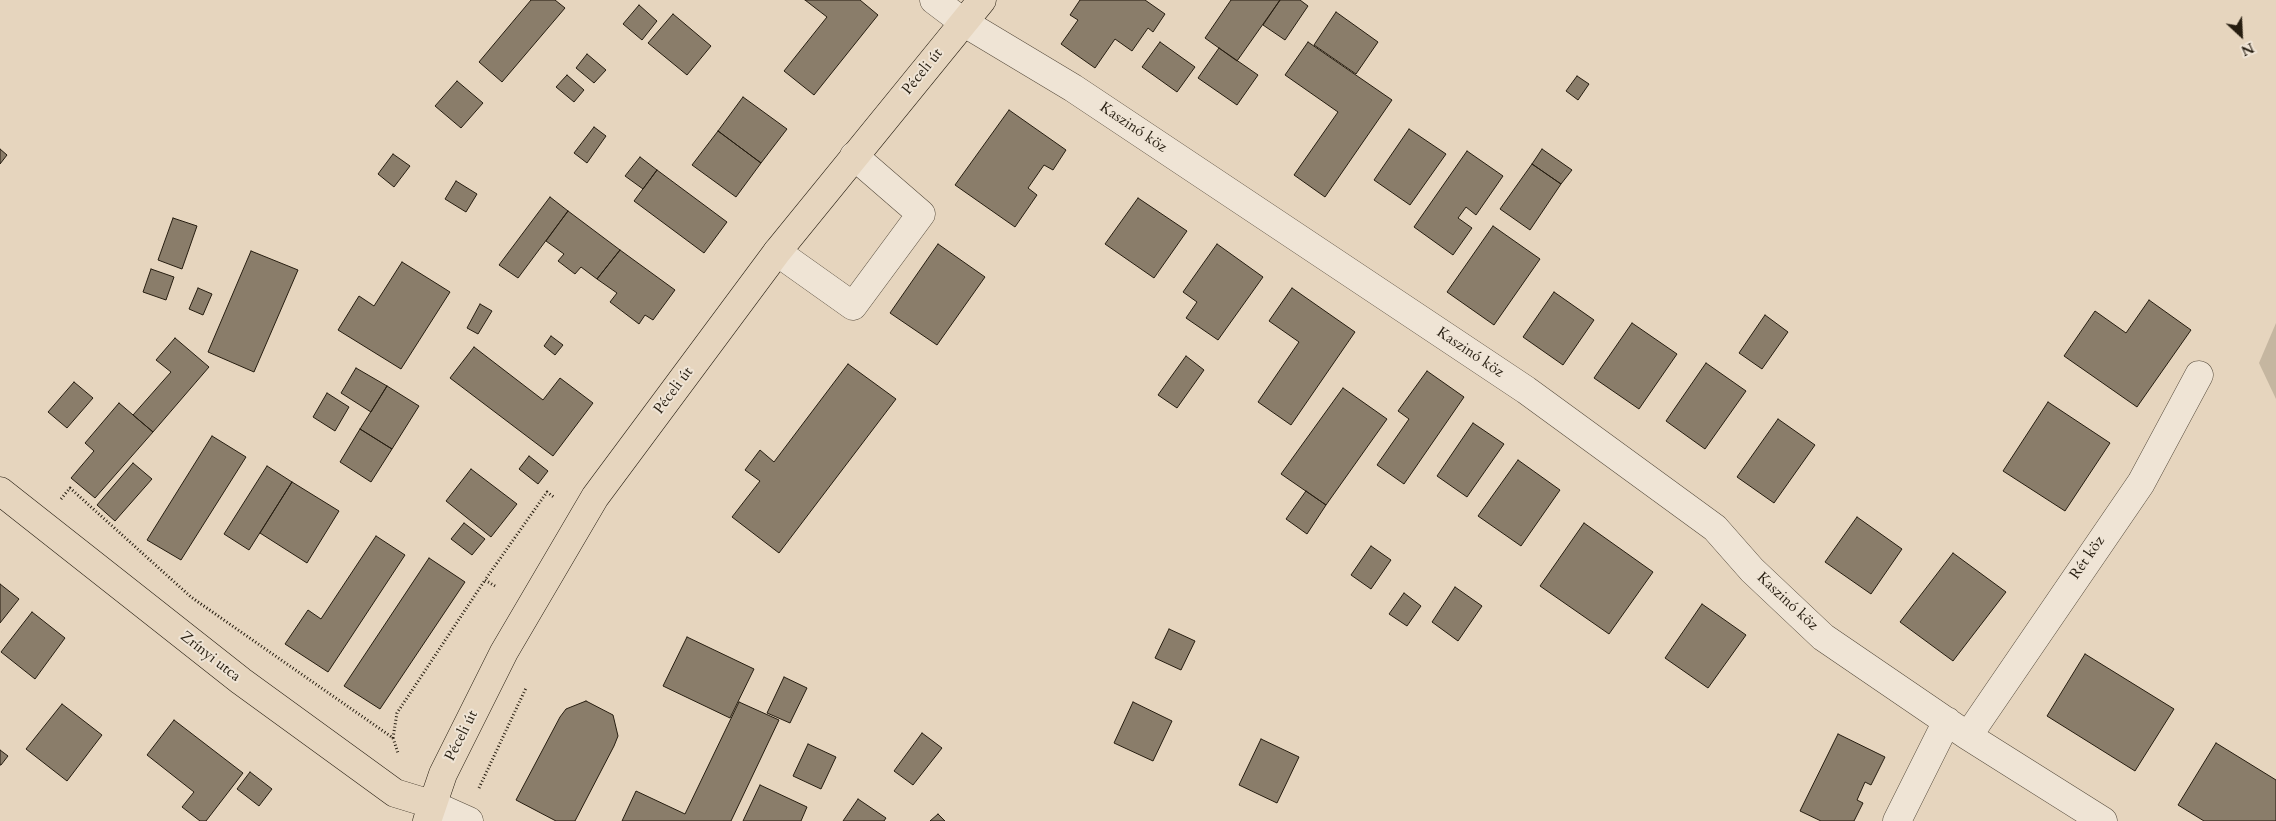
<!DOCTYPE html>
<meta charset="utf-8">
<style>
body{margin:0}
#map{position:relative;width:2276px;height:821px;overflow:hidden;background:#e6d5be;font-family:Cardo,serif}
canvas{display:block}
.north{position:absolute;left:2216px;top:10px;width:50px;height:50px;-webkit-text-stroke:4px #efe4d5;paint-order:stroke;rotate:155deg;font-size:14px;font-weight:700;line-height:20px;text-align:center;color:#261d10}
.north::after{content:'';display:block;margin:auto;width:18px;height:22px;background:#261d10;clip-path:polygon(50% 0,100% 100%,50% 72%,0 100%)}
</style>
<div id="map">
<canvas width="2276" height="821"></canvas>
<div class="north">N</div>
</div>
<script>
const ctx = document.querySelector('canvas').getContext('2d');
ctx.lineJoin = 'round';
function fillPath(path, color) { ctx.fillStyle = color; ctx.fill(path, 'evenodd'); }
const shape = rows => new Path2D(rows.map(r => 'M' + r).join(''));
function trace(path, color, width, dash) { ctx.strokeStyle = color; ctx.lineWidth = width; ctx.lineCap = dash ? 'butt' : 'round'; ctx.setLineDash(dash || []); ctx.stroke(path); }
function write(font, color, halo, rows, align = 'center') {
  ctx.font = font + ' Cardo,serif'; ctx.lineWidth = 4; ctx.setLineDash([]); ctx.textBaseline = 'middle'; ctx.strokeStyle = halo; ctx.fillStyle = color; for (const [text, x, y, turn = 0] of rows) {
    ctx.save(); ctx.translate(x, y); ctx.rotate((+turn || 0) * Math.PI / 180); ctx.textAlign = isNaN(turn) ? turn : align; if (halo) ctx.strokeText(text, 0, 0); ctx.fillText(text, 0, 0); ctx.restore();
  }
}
const green = shape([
 [2276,323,2276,399,2259,363]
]);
const building = shape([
 [531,0,555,0,565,8,502,82,479,62,531,0],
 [805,0,860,0,878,15,814,95,784,71,827,17,805,0],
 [1080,0,1145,0,1165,14,1153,32,1148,28,1132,51,1115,39,1095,68,1061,44,1078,20,1070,15,1080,0],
 [1231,0,1280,0,1237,61,1205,38,1231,0],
 [1280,0,1300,0,1308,6,1285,40,1263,25,1280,0],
 [639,5,657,21,642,40,623,24,639,5],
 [1336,12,1378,42,1356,74,1314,45,1336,12],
 [673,14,711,46,687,75,648,43,673,14],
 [1160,42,1195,67,1177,92,1142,67,1160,42],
 [1308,42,1392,100,1325,197,1294,175,1338,112,1285,75,1308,42],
 [1219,48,1258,75,1237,105,1198,78,1219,48],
 [587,54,606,70,594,83,576,68,587,54],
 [567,75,584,90,574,102,556,87,567,75],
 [1577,76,1589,84,1578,100,1566,91,1577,76],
 [457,81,483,103,461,128,435,106,457,81],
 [743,97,787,129,761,163,718,131,743,97],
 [1009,110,1066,150,1053,170,1044,165,1028,188,1037,195,1015,227,955,185,1009,110],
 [594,127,606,136,587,163,574,153,594,127],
 [1409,129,1446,154,1410,205,1374,180,1409,129],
 [718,131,761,163,736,197,692,165,718,131],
 [0,149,7,155,0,164,0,149],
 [1542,149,1572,170,1561,184,1532,164,1542,149],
 [1467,151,1503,176,1476,215,1466,207,1458,218,1472,228,1453,255,1414,227,1467,151],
 [393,154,410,166,394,187,378,174,393,154],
 [640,157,657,170,643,189,625,176,640,157],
 [1532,164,1561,184,1530,230,1500,209,1532,164],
 [657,170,727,222,704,253,634,201,657,170],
 [456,181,477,194,466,212,445,199,456,181],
 [550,197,568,211,518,278,499,265,550,197],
 [1138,198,1187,231,1154,278,1105,244,1138,198],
 [568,211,620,250,597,279,581,267,575,274,558,261,564,254,546,241,568,211],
 [173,218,197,226,182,269,158,260,173,218],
 [1493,226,1540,259,1494,325,1447,292,1493,226],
 [938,244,985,277,937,345,890,313,938,244],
 [1217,244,1263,277,1218,340,1186,318,1197,302,1183,292,1217,244],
 [620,250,675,290,653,320,645,315,639,324,610,302,617,293,597,279,620,250],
 [251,251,298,270,254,372,208,352,251,251],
 [402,262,450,292,401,369,338,330,359,296,374,306,402,262],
 [151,269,174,277,166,300,143,292,151,269],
 [198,288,212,294,203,315,189,309,198,288],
 [1292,288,1355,332,1291,425,1258,402,1299,342,1269,321,1292,288],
 [1554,292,1594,320,1563,365,1523,337,1554,292],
 [2149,300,2191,330,2137,407,2064,356,2095,311,2126,333,2149,300],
 [480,304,492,311,478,334,467,328,480,304],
 [1765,315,1788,332,1762,369,1739,353,1765,315],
 [1632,323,1677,354,1639,409,1594,378,1632,323],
 [551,336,563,345,555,355,544,346,551,336],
 [175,338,209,367,153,432,133,415,171,372,156,360,175,338],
 [474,347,543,400,560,378,593,403,553,456,450,378,474,347],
 [1186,356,1204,370,1177,408,1158,395,1186,356],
 [1706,363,1746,391,1705,449,1666,421,1706,363],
 [848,364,896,399,779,553,732,517,760,481,745,470,760,450,774,462,848,364],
 [356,368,387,386,371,412,341,393,356,368],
 [1427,371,1464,397,1404,484,1377,465,1409,419,1398,411,1427,371],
 [74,382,93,398,67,428,48,412,74,382],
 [387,386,419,406,392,449,360,429,387,386],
 [1343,388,1387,419,1326,505,1281,474,1343,388],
 [327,393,349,407,335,431,313,417,327,393],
 [2048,402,2110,443,2065,511,2003,471,2048,402],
 [119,403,153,432,95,498,71,478,94,451,85,443,119,403],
 [1778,419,1815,445,1774,503,1737,477,1778,419],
 [1473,423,1504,444,1467,497,1437,476,1473,423],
 [360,429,392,449,371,482,340,462,360,429],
 [212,436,246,457,181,560,147,540,212,436],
 [529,456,548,471,538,484,519,469,529,456],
 [1518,460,1560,490,1521,546,1478,516,1518,460],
 [133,463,152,479,115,521,97,505,133,463],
 [267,466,292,482,249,550,224,534,267,466],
 [471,469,517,504,491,537,446,501,471,469],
 [292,482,339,511,307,563,260,533,292,482],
 [1306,491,1326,505,1307,534,1286,519,1306,491],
 [1857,517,1902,549,1871,594,1825,562,1857,517],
 [464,523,485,539,472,555,451,539,464,523],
 [1584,523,1653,572,1609,634,1540,586,1584,523],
 [376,536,405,555,328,672,285,644,308,610,321,619,376,536],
 [1371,546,1391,560,1371,589,1351,575,1371,546],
 [1953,553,2006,592,1953,661,1900,622,1953,553],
 [429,558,465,582,380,709,344,686,429,558],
 [0,584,19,599,0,623,0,584],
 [1455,587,1482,606,1458,641,1432,622,1455,587],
 [1404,593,1421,606,1407,626,1389,614,1404,593],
 [1702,604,1746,635,1708,688,1665,658,1702,604],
 [32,612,65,638,35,679,1,652,32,612],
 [1169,629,1195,641,1181,670,1155,658,1169,629],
 [687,637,754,669,730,718,663,686,687,637],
 [2085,654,2174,709,2135,771,2047,716,2085,654],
 [784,677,807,688,790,723,767,713,784,677],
 [586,701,613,715,618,736,614,746,575,821,556,821,516,800,560,717,566,709,586,701],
 [739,702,779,720,731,821,622,821,636,791,685,814,739,702],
 [1133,702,1172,721,1153,761,1114,743,1133,702],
 [62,704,102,735,67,781,26,749,62,704],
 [174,720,243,773,206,821,200,821,182,807,194,792,147,755,174,720],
 [922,733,942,748,913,785,894,771,922,733],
 [1838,734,1885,757,1871,785,1865,782,1857,800,1863,803,1854,821,1821,821,1800,811,1838,734],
 [1261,739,1299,757,1277,803,1239,785,1261,739],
 [2216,743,2276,780,2276,821,2204,821,2178,805,2216,743],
 [808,744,836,757,821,789,793,776,808,744],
 [0,750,8,756,1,765,0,765,0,750],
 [250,772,272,789,259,806,237,789,250,772],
 [760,785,807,807,801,821,743,821,760,785],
 [858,799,886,818,884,821,843,821,858,799],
 [938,814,945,821,930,821,938,814]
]);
const path = shape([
 [61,499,70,488,191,597,393,738,398,753],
 [495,586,485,580,547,492,555,498],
 [393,738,397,713,485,580],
 [479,788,526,688]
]);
const minor = shape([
 [934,0,963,22,1073,88,1526,390,1715,528,1752,570,1823,637,1968,736,2103,821],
 [777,252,853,306,921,214,854,156],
 [1968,736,2141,483,2199,375],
 [431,804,469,821],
 [1897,821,1947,721]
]);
const major = shape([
 [0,491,241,681,395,793,431,804],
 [427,821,443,774,504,652,595,497,777,252,982,0]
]);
const streetNames = [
 ["Péceli út",923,72,-51],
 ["Kaszinó köz",1133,128,34],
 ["Kaszinó köz",1470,353,34],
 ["Péceli út",674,391,-53],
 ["Rét köz",2088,558,-55],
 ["Kaszinó köz",1787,602,43],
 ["Zrínyi utca",210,657,38],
 ["Péceli út",462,736,-63]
];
fillPath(green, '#c5b6a0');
fillPath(building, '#8a7d6a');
trace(building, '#261d10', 1);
trace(minor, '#564b3c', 29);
trace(major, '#261d10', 29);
trace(path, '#261d10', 3, [1, 2.5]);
trace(minor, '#efe4d5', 28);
trace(major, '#e6d5be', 28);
write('15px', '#261d10', '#efe4d5', streetNames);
</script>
